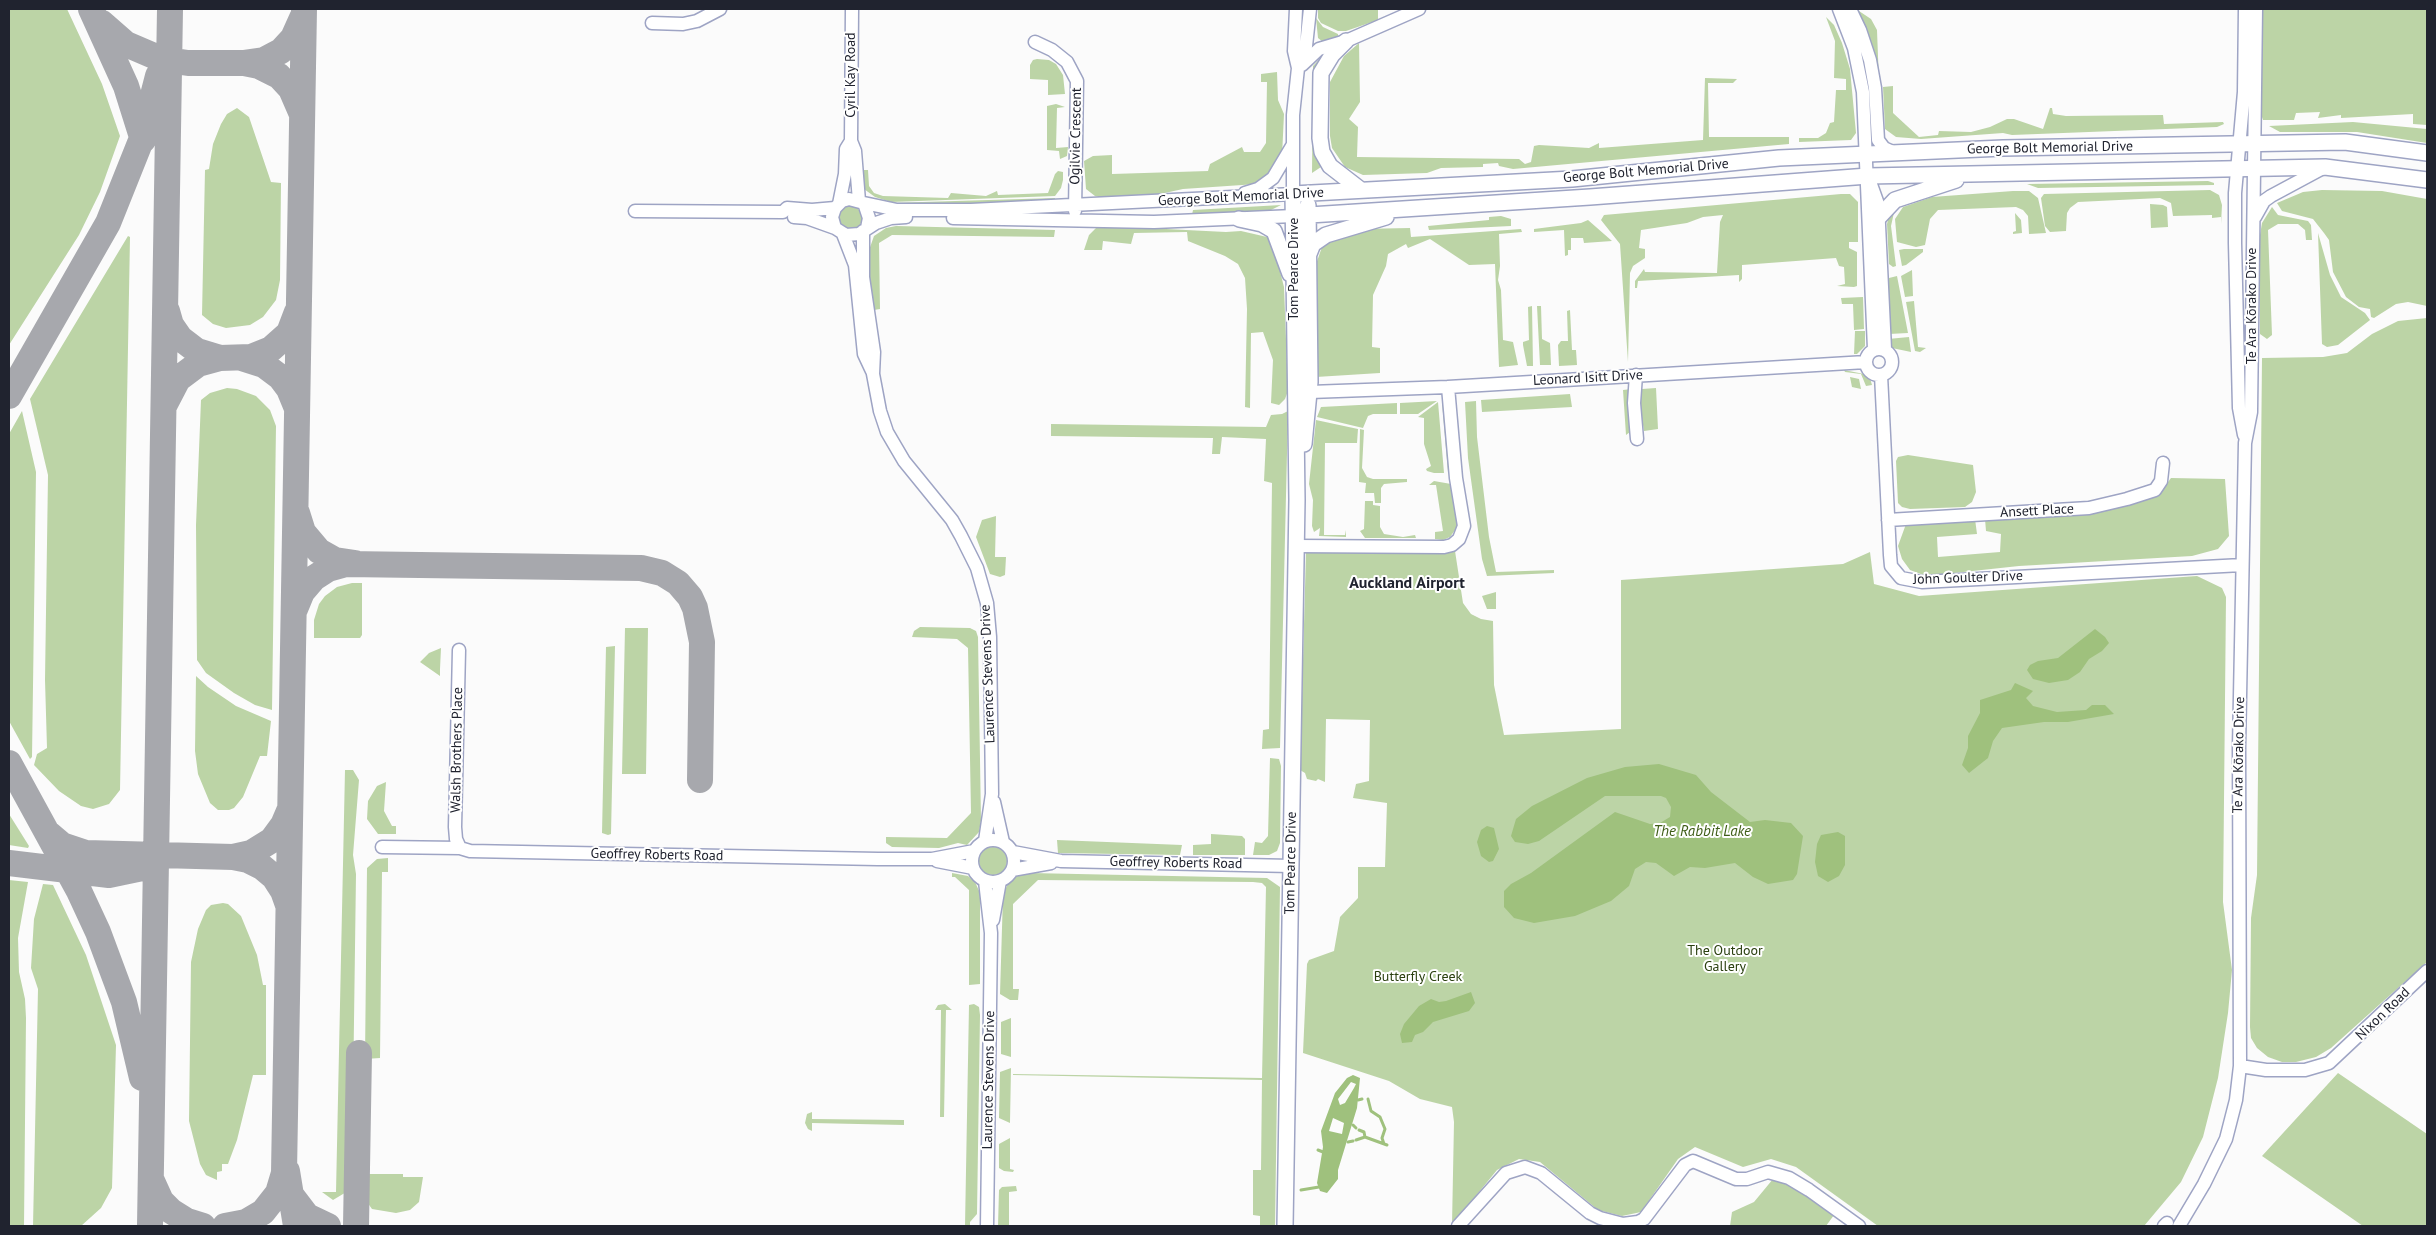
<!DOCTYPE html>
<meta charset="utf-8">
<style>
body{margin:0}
#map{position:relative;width:2436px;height:1235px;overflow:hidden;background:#fbfbfb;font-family:"PT Sans",sans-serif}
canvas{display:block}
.frame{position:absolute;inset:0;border:10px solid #20232f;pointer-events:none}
</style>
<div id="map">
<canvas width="2436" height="1235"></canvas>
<div class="frame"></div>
</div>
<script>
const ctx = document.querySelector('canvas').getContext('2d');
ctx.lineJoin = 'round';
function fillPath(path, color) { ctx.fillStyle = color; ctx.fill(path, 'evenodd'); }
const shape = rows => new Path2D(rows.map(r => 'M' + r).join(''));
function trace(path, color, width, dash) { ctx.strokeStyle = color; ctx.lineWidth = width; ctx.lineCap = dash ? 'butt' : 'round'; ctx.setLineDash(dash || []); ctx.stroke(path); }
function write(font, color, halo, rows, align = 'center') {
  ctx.font = font + ' "PT Sans",sans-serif'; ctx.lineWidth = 4; ctx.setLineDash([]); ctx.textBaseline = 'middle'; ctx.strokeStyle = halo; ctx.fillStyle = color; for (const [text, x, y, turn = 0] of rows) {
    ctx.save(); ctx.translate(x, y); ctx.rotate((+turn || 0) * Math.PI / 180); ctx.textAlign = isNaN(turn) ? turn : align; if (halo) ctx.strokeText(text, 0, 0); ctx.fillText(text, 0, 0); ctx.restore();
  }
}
const green = shape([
 [9,9,67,9,102,84,120,136,100,192,79,235,9,345],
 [1318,9,1378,9,1378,20,1346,31,1338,31,1321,23,1318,18],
 [1856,9,1871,19,1877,30,1879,83,1871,42],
 [2262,9,2427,9,2427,125,2413,124,2413,114,2341,118,2341,115,2318,118,2320,112,2296,113,2294,120,2263,120,2260,111],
 [1826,17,1834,25,1842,43,1850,69,1856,133,1851,140,1799,142,1799,138,1818,138,1826,133,1830,123,1834,122,1836,90,1846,90,1846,79,1834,78,1835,41],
 [1316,18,1323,27,1338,34,1338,37,1323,42,1318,38],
 [1359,43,1360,102,1349,119,1358,127,1357,157,1519,159,1525,164,1531,162,1534,146,1539,145,1589,148,1599,143,1599,148,1703,140,1705,78,1737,79,1733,83,1708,83,1709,137,1789,137,1789,144,1513,169,1499,166,1498,163,1483,164,1483,167,1441,168,1427,173,1363,175,1345,167,1332,148,1330,136,1330,82,1344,56],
 [1327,51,1324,165,1312,173,1313,66],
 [1037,59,1049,60,1056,64,1063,75,1065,94,1048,95,1048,80,1030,79,1030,65,1033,60],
 [1277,72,1278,100,1284,114,1282,156,1279,164,1257,184,1183,189,1160,194,1106,199,1095,196,1086,189,1084,161,1093,156,1112,155,1112,174,1208,171,1210,164,1242,147,1244,152,1260,152,1266,143,1267,82,1261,82,1261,74],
 [1893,86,1893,113,1919,137,1938,135,1939,131,1971,132,1990,127,2007,119,2014,119,2043,129,2050,108,2052,108,2053,114,2066,116,2163,115,2164,124,2223,122,2224,124,2217,127,2012,135,2003,133,1921,139,1896,137,1885,129,1883,87],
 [1056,104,1065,107,1057,108,1056,148,1068,147,1067,156,1060,159,1059,151,1047,150,1047,106],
 [237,108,249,117,271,182,281,183,280,280,276,300,263,317,250,325,226,328,213,324,202,315,205,170,209,169,213,144,221,124,227,114],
 [2353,122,2427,129,2427,143,2357,132,2280,132,2269,126],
 [863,170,868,170,869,186,874,193,883,196,948,198,951,193,986,196,997,191,998,195,1048,193,1055,174,1058,171,1063,172,1063,180,1061,188,1055,196,891,202,875,197,864,189],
 [2208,181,2214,183,2214,185,2038,188,2027,184],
 [2210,190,2219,195,2222,205,2221,224,2221,217,2212,218,2212,215,2173,216,2171,203,2160,198,2078,202,2070,208,2067,213,2066,231,2050,232,2045,226,2041,198,2044,194],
 [2322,190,2382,191,2427,199,2427,306,2408,302,2396,304,2374,318,2371,317,2370,309,2359,307,2346,297,2333,272,2329,240,2324,233,2313,219,2282,211,2277,203,2303,192],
 [2013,191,2029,191,2038,198,2046,233,2029,234,2028,216,2023,210,2016,207,1938,210,1930,219,1925,245,1916,247,1897,242,1895,219,1903,207,1932,197],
 [1841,194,1850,194,1858,202,1858,242,1849,242,1849,248,1857,252,1857,286,1854,287,1837,286,1845,284,1844,267,1839,266,1836,258,1742,265,1742,279,1739,282,1739,275,1638,281,1637,288,1635,288,1635,281,1644,269,1645,272,1717,273,1720,222,1723,215,1703,217,1687,223,1641,230,1639,248,1645,249,1645,258,1633,266,1630,273,1628,362,1620,244,1601,220,1604,215],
 [1055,198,1055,200,1042,201,919,206,889,203],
 [2150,204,2163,205,2167,207,2168,227,2151,228],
 [1281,205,1269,211,1192,215,1193,210],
 '838 218a12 12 0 1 1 24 0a12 12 0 1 1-24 0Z',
 [2272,207,2278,215,2308,221,2311,225,2312,240,2306,240,2305,230,2298,224,2278,224,2268,230,2272,335,2267,339,2260,334,2260,235,2262,223],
 [1895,208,1891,226,1896,266,1893,267,1889,264,1887,224,1890,211],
 [2015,213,2021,220,2022,233,2013,234,2013,232,2016,231],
 [1501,216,1511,219,1511,226,1429,230,1428,226,1489,220,1489,217],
 [1588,220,1612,241,1584,243,1583,238,1571,238,1571,250,1568,250,1568,255,1565,256,1564,230,1534,232,1534,229,1581,223],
 [896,226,1055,230,1054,237,892,235,879,243,880,309,874,310,868,271,868,253,874,236,886,228],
 [1106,226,1226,232,1241,231,1267,237,1273,244,1284,287,1288,391,1285,399,1279,405,1271,403,1273,360,1263,332,1251,333,1250,408,1245,407,1247,309,1245,278,1238,264,1225,256,1188,241,1187,232,1134,233,1131,244,1103,241,1102,250,1084,250,1089,235,1096,228],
 [1410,228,1411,237,1521,229,1522,232,1499,234,1500,266,1498,280,1501,290,1503,340,1513,342,1518,365,1499,367,1495,264,1469,265,1430,239,1408,248,1406,244,1388,254,1386,266,1373,295,1372,347,1380,348,1380,373,1316,377,1315,267,1322,247,1333,236,1358,229],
 [2318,233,2330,275,2341,297,2365,313,2370,320,2338,345,2327,347,2322,344],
 [128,236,130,237,120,790,109,804,93,809,81,806,59,791,34,765,37,754,47,748,45,680,48,475,30,399],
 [1904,249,1923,249,1923,252,1906,265,1902,266,1899,250],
 [1912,270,1913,296,1905,297,1901,276],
 [1897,276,1908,333,1889,334,1885,279],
 [1863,297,1864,329,1854,330,1853,304,1842,304,1841,298],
 [1914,301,1918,347,1926,348,1920,352,1915,351,1906,302],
 [1532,306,1533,366,1527,366,1523,345,1523,342,1529,340,1528,307],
 [1537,306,1541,306,1542,339,1550,343,1551,365,1540,365],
 [1570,310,1572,350,1576,350,1577,365,1559,366,1558,345,1561,341,1568,341,1567,311],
 [2427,318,2427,962,2331,1048,2316,1057,2296,1062,2282,1062,2268,1057,2257,1048,2251,1038,2250,1027,2251,918,2257,875,2262,358,2323,357,2347,353,2372,334,2398,321],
 [1855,331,1865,331,1865,346,1857,354,1854,354],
 [1909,337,1911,352,1892,348,1888,339],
 [1844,370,1869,375,1872,385,1866,386,1861,374,1845,372],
 [1850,377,1859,379,1861,389,1852,387],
 [227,388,237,389,256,396,270,410,276,426,272,710,255,705,234,693,206,673,197,660,196,525,201,400,210,393],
 [1656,388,1658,429,1644,431,1639,400,1642,389],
 [1632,389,1630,432,1626,435,1623,390],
 [1570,394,1572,407,1482,412,1481,400],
 [1443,400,1450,471,1448,472,1442,402],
 [1437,401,1418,414,1400,414,1400,403],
 [1476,401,1477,437,1489,537,1496,572,1554,570,1554,573,1487,576,1482,559,1468,458,1465,402],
 [1438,402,1444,473,1434,473,1427,471,1426,469,1431,466,1424,444,1424,418,1418,417],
 [1397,403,1397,414,1373,414,1368,416,1363,428,1317,417,1321,407],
 [22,411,36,472,32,757,30,759,9,721,9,434],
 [1288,411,1280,748,1262,749,1263,730,1269,729,1272,483,1264,481,1266,439,1222,437,1220,454,1212,454,1213,438,1051,436,1051,424,1266,427,1271,415,1282,414],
 [1316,420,1358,429,1357,443,1325,443,1324,535,1345,535,1346,530,1346,537,1319,536,1320,528,1314,532,1312,526,1313,500,1309,484],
 [1360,429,1364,430,1362,468,1367,477,1373,479,1407,479,1407,482,1384,484,1381,488,1381,503,1375,503,1374,493,1365,493,1366,483,1359,482],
 [1908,455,1973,465,1976,492,1972,502,1965,507,1910,509,1902,507,1898,503,1896,461,1898,457],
 [2171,478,2225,479,2229,536,2218,549,2192,556,2019,566,1926,576,1910,570,1902,559,1898,546,1906,524,1975,519,1977,534,1937,537,1938,557,2000,552,2001,534,1986,531,1985,519,2098,511,2138,502,2159,494],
 [1434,481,1451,484,1458,526,1450,537,1443,540,1435,539,1435,532,1443,531,1436,485,1429,485],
 [1365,501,1373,501,1373,505,1380,506,1380,527,1384,534,1403,537,1415,535,1416,538,1365,538,1360,531,1364,529],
 [996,516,995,557,1006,557,1005,575,1000,577,990,574,976,537,982,520],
 [1455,551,1463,603,1471,614,1481,619,1493,621,1494,685,1504,735,1621,729,1621,580,1843,564,1870,552,1874,584,1919,596,2197,576,2222,588,2226,597,2223,902,2232,970,2228,1013,2218,1078,2203,1137,2181,1182,2144,1226,1878,1226,1796,1167,1771,1159,1743,1167,1695,1147,1678,1159,1641,1212,1622,1216,1598,1210,1540,1162,1519,1159,1497,1170,1452,1225,1454,1122,1452,1107,1420,1099,1389,1081,1303,1053,1307,964,1309,960,1334,951,1340,917,1358,898,1358,867,1385,867,1387,803,1353,798,1356,784,1369,781,1370,720,1326,719,1325,782,1318,779,1316,781,1307,779,1305,773,1300,770,1306,552],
 [352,583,362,583,362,635,360,638,314,638,314,620,319,604,325,596,337,587],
 [1496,592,1496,609,1487,609,1482,596],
 [920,627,970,628,976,631,978,637,981,821,979,832,967,845,958,843,939,848,892,847,886,843,886,837,947,838,971,813,968,648,957,639,912,637,914,631],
 [625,628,648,628,646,774,622,774],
 [615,646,611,834,608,835,602,833,606,647],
 [441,648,440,669,440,676,420,662,429,653],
 [196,676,208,687,236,706,271,721,267,756,260,756,243,797,234,808,229,810,218,810,210,803,198,774,195,751],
 [1270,758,1279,759,1281,766,1280,843,1277,851,1269,855,1253,855,1255,842,1262,843,1268,836],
 [345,770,353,770,359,780,353,855,356,874,352,1168,352,1184,348,1191,333,1200,322,1192,336,1192],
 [386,782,384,811,392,826,396,826,396,834,378,834,367,819,368,801,377,786],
 [9,814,29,846,28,848,9,845],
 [1211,834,1242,836,1245,839,1245,855,1193,855,1193,845,1211,844],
 [1057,840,1182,845,1180,855,1058,853],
 '979 861a14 14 0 1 1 28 0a14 14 0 1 1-28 0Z',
 [388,858,388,872,382,872,380,1058,365,1059,367,868,377,859],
 [952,873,968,876,975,882,980,893,980,984,969,985,969,890,955,877,952,877],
 [1030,873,1267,878,1280,887,1275,1226,1260,1226,1260,1216,1253,1215,1253,1170,1261,1170,1262,1080,1013,1075,1013,1074,1262,1078,1266,887,1262,883,1253,882,1038,880,1013,904,1013,989,1019,989,1018,1000,1010,1000,1000,994,1003,895,1009,881,1017,874],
 [9,880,28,882,18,938,19,972,25,999,26,1018,24,1226,9,1226],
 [43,884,53,885,86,955,116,1045,112,1188,101,1208,81,1226,33,1226,38,989,31,968,34,919],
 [223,903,228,904,241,916,257,955,263,985,266,985,266,1075,253,1075,237,1140,228,1164,222,1164,222,1171,217,1172,217,1180,206,1175,200,1164,189,1121,191,962,198,929,206,910,211,905],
 [945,1004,952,1010,946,1010,944,1117,940,1117,941,1010,935,1010,938,1005],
 [974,1004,979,1007,980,1015,977,1214,970,1222,970,1226,965,1226,969,1005],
 [1011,1018,1011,1057,1001,1054,1001,1022],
 [1011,1068,1010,1122,1010,1123,999,1118,1000,1072],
 [2338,1073,2427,1134,2427,1226,2363,1226,2262,1156],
 [812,1112,812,1119,904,1120,904,1125,812,1123,812,1131,808,1129,805,1123,807,1114],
 [1010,1138,1010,1169,1014,1170,1013,1172,1004,1171,999,1168,999,1144],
 [362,1174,403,1174,403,1177,423,1177,419,1202,410,1210,396,1213,372,1209,362,1195],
 [1773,1179,1801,1191,1834,1215,1826,1226,1730,1226,1732,1212,1754,1202],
 [1016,1186,1017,1191,1009,1192,1009,1226,998,1226,999,1190,1002,1187]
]);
const water = shape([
 [2095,629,2105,637,2109,643,2102,651,2089,659,2080,672,2068,680,2049,683,2033,679,2027,670,2030,665,2038,661,2058,658],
 [2015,683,2033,691,2026,698,2033,706,2057,712,2086,710,2092,705,2105,705,2114,714,2068,722,2044,722,2002,728,1993,741,1988,758,1969,773,1962,765,1968,748,1968,736,1980,713,1980,700,2011,690],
 [1659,764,1696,775,1711,792,1750,822,1765,820,1791,823,1803,836,1797,874,1793,880,1768,884,1753,877,1735,863,1705,868,1690,867,1674,876,1656,863,1646,862,1635,869,1629,886,1611,901,1575,916,1534,923,1514,918,1504,907,1504,891,1511,884,1531,873,1615,812,1650,824,1660,823,1670,817,1671,807,1666,798,1661,796,1605,796,1539,841,1528,844,1515,842,1511,836,1516,819,1532,806,1587,778,1625,767],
 [1487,826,1494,828,1499,849,1493,861,1489,862,1481,856,1477,842,1481,830],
 [1838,832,1845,836,1845,865,1839,876,1828,882,1818,876,1815,862,1817,844,1821,835],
 [1471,992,1475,1003,1469,1011,1433,1022,1423,1032,1415,1035,1412,1042,1402,1043,1400,1034,1404,1024,1419,1006,1431,999,1439,1002,1446,1001],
 [1353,1075,1360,1078,1357,1108,1338,1170,1338,1179,1327,1193,1320,1191,1317,1183,1323,1147,1321,1131,1335,1093,1347,1078],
 [1351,1082,1356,1084,1354,1088,1345,1103,1340,1105,1338,1099],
 [1333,1118,1344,1123,1342,1134,1329,1131]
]);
const stream = shape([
 [1368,1099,1371,1111,1380,1117,1385,1129,1382,1138,1384,1144],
 [1358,1100,1362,1099],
 [1353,1125,1356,1128],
 [1359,1130,1364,1132,1365,1137],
 [1356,1140,1365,1137,1387,1145],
 [1348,1142,1353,1141],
 [1318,1150,1323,1152],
 [1301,1190,1319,1187]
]);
const taxiway = shape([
 [91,9,126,86,143,140],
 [102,23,126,44,161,59,188,63,243,63,264,60,281,51,293,38,302,18],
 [244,63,259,66,279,76,291,89,301,112],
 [167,311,171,325,180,338,197,351,220,358],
 [242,358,264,365,280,377,289,389,296,406],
 [9,396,108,223,142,138,158,76],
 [165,404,178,379,198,364,220,358,251,357,271,349,289,333,297,312],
 [297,513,303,532,319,551,335,560,355,563],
 [295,609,302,592,314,578,328,569,346,564,641,568,662,573,678,583,690,597,695,608,702,642,700,780],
 [9,763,79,891,98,932,124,1002,142,1078],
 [49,834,62,845,86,853,233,857,248,860,262,867,274,877,283,891,288,905],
 [233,857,251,853,272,840,283,825,289,811],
 [9,863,109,875,152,866],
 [287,1171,296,1226],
 [151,1179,161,1201,171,1211,187,1221,203,1226],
 [291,1195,307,1216,328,1226],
 [150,1226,170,9],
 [225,1226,246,1222,263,1212,278,1193,284,1173,304,9],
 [356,1226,359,1053]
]);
const minor = shape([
 [852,9,851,141,855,151,859,201],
 [1296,9,1294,51,1298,68],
 [1839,9,1854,48,1863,92,1874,349],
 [1850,9,1860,30,1870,60,1875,88,1878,140,1884,148,1895,153],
 [652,23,683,24,697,21,720,9],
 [1035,42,1052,50,1067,62,1077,81,1075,211],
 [1302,65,1319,49,1346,41,1419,9],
 [1868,176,1878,204,1885,349],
 [1245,193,1258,189,1273,178,1292,146],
 [864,203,897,210,971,210,1293,194,1293,115,1298,68,1306,46,1310,9],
 [839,204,845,174,846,149,851,141],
 [635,211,783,212,787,208,812,210,835,208],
 [794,217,807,218,835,228],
 [2255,217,2264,201,2271,196,2325,167],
 [953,218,1154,222,1294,216],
 [867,228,869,218,864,203,849,199,842,201,835,208,832,217,835,228,846,235,859,234,876,223,891,218,906,217],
 [863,231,863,277,874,352,873,374,880,411,887,432,904,461,952,520,961,536,977,568,987,603,990,637,992,794,985,841],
 [843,234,855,265,864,354,872,371],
 '1866 362a13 13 0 1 1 26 0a13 13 0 1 1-26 0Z',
 [1636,375,1634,403,1637,439],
 [1881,375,1890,555,1891,566,1901,578,1922,582,2242,565],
 [1310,392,1448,387,1866,362],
 [2244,435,2239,408,2235,243,2235,193,2244,92,2245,9],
 [1888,520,2089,508,2127,499,2155,490,2161,481,2163,463],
 [1296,546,1444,547,1452,545,1459,539,1464,526,1456,478,1448,387],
 [459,650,455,827,456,839,460,848],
 [994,802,1003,842],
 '972 861a21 21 0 1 1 42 0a21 21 0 1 1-42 0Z',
 [382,847,460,848,470,851,878,859,932,859,974,851],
 [1013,852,1061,861,1291,866],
 [937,861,973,868],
 [1012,870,1051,863],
 [985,881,991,933,987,1226],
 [993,920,1000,881],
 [2240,1066,2266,1070,2305,1070,2329,1063,2427,971],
 [1458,1226,1506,1173,1525,1167,1541,1173,1590,1213,1600,1218,1623,1224,1638,1222,1644,1219,1685,1165,1693,1161,1736,1179,1747,1179,1768,1172,1789,1178,1809,1190,1859,1226],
 [2164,1226,2167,1223],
 [2179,1226,2204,1184,2226,1139,2236,1100,2240,1066,2239,747,2245,443,2251,412,2256,9]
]);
const major = shape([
 [1346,41,1332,55,1321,73,1320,138,1322,152,1330,166,1361,190],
 [1294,216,1590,197,1868,176,2325,167,2427,180],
 [1879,217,1895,200,1956,180],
 [1239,219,1262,224,1274,231,1290,274],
 [1309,254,1313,244,1326,235,1386,217],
 [1304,444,1310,382,1308,205],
 [1285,1226,1297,500,1293,194,1572,179,1779,158,2003,148,2345,142,2427,153]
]);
const streetNames = [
 ["Cyril Kay Road",851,75,-90],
 ["Ogilvie Crescent",1076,136,-89],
 ["George Bolt Memorial Drive",2050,148,-1],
 ["George Bolt Memorial Drive",1646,171,-5],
 ["George Bolt Memorial Drive",1241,197,-3],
 ["Tom Pearce Drive",1294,269,-90],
 ["Te Ara Kōrako Drive",2252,306,-90],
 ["Leonard Isitt Drive",1588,378,-3],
 ["Ansett Place",2037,511,-3],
 ["John Goulter Drive",1968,578,-2],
 ["Laurence Stevens Drive",988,674,-92],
 ["Walsh Brothers Place",457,750,-89],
 ["Te Ara Kōrako Drive",2239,755,-89],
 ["Geoffrey Roberts Road",657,855,1],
 ["Geoffrey Roberts Road",1176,863,1],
 ["Tom Pearce Drive",1291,863,-89],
 ["Nixon Road",2383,1014,-44],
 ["Laurence Stevens Drive",989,1080,-89]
];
const parkNames = [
 ["The Outdoor",1725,951],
 ["Gallery",1725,967],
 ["Butterfly Creek",1418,977]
];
const waterNames = [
 ["The Rabbit Lake",1702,832]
];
const quarterNames = [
 ["Auckland Airport",1407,583]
];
fillPath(green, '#bcd4a6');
fillPath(water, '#9fc17d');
trace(stream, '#9fc17d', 3);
trace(taxiway, '#a7a8ad', 26);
trace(minor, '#9ea4c4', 15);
trace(major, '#9ea4c4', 18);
trace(minor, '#fff', 12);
trace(major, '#fff', 15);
write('14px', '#20232f', '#fff', streetNames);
write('14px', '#2b4010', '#fff', parkNames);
write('italic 15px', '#3f5d17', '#fff', waterNames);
write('bold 16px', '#20232f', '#fff', quarterNames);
</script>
